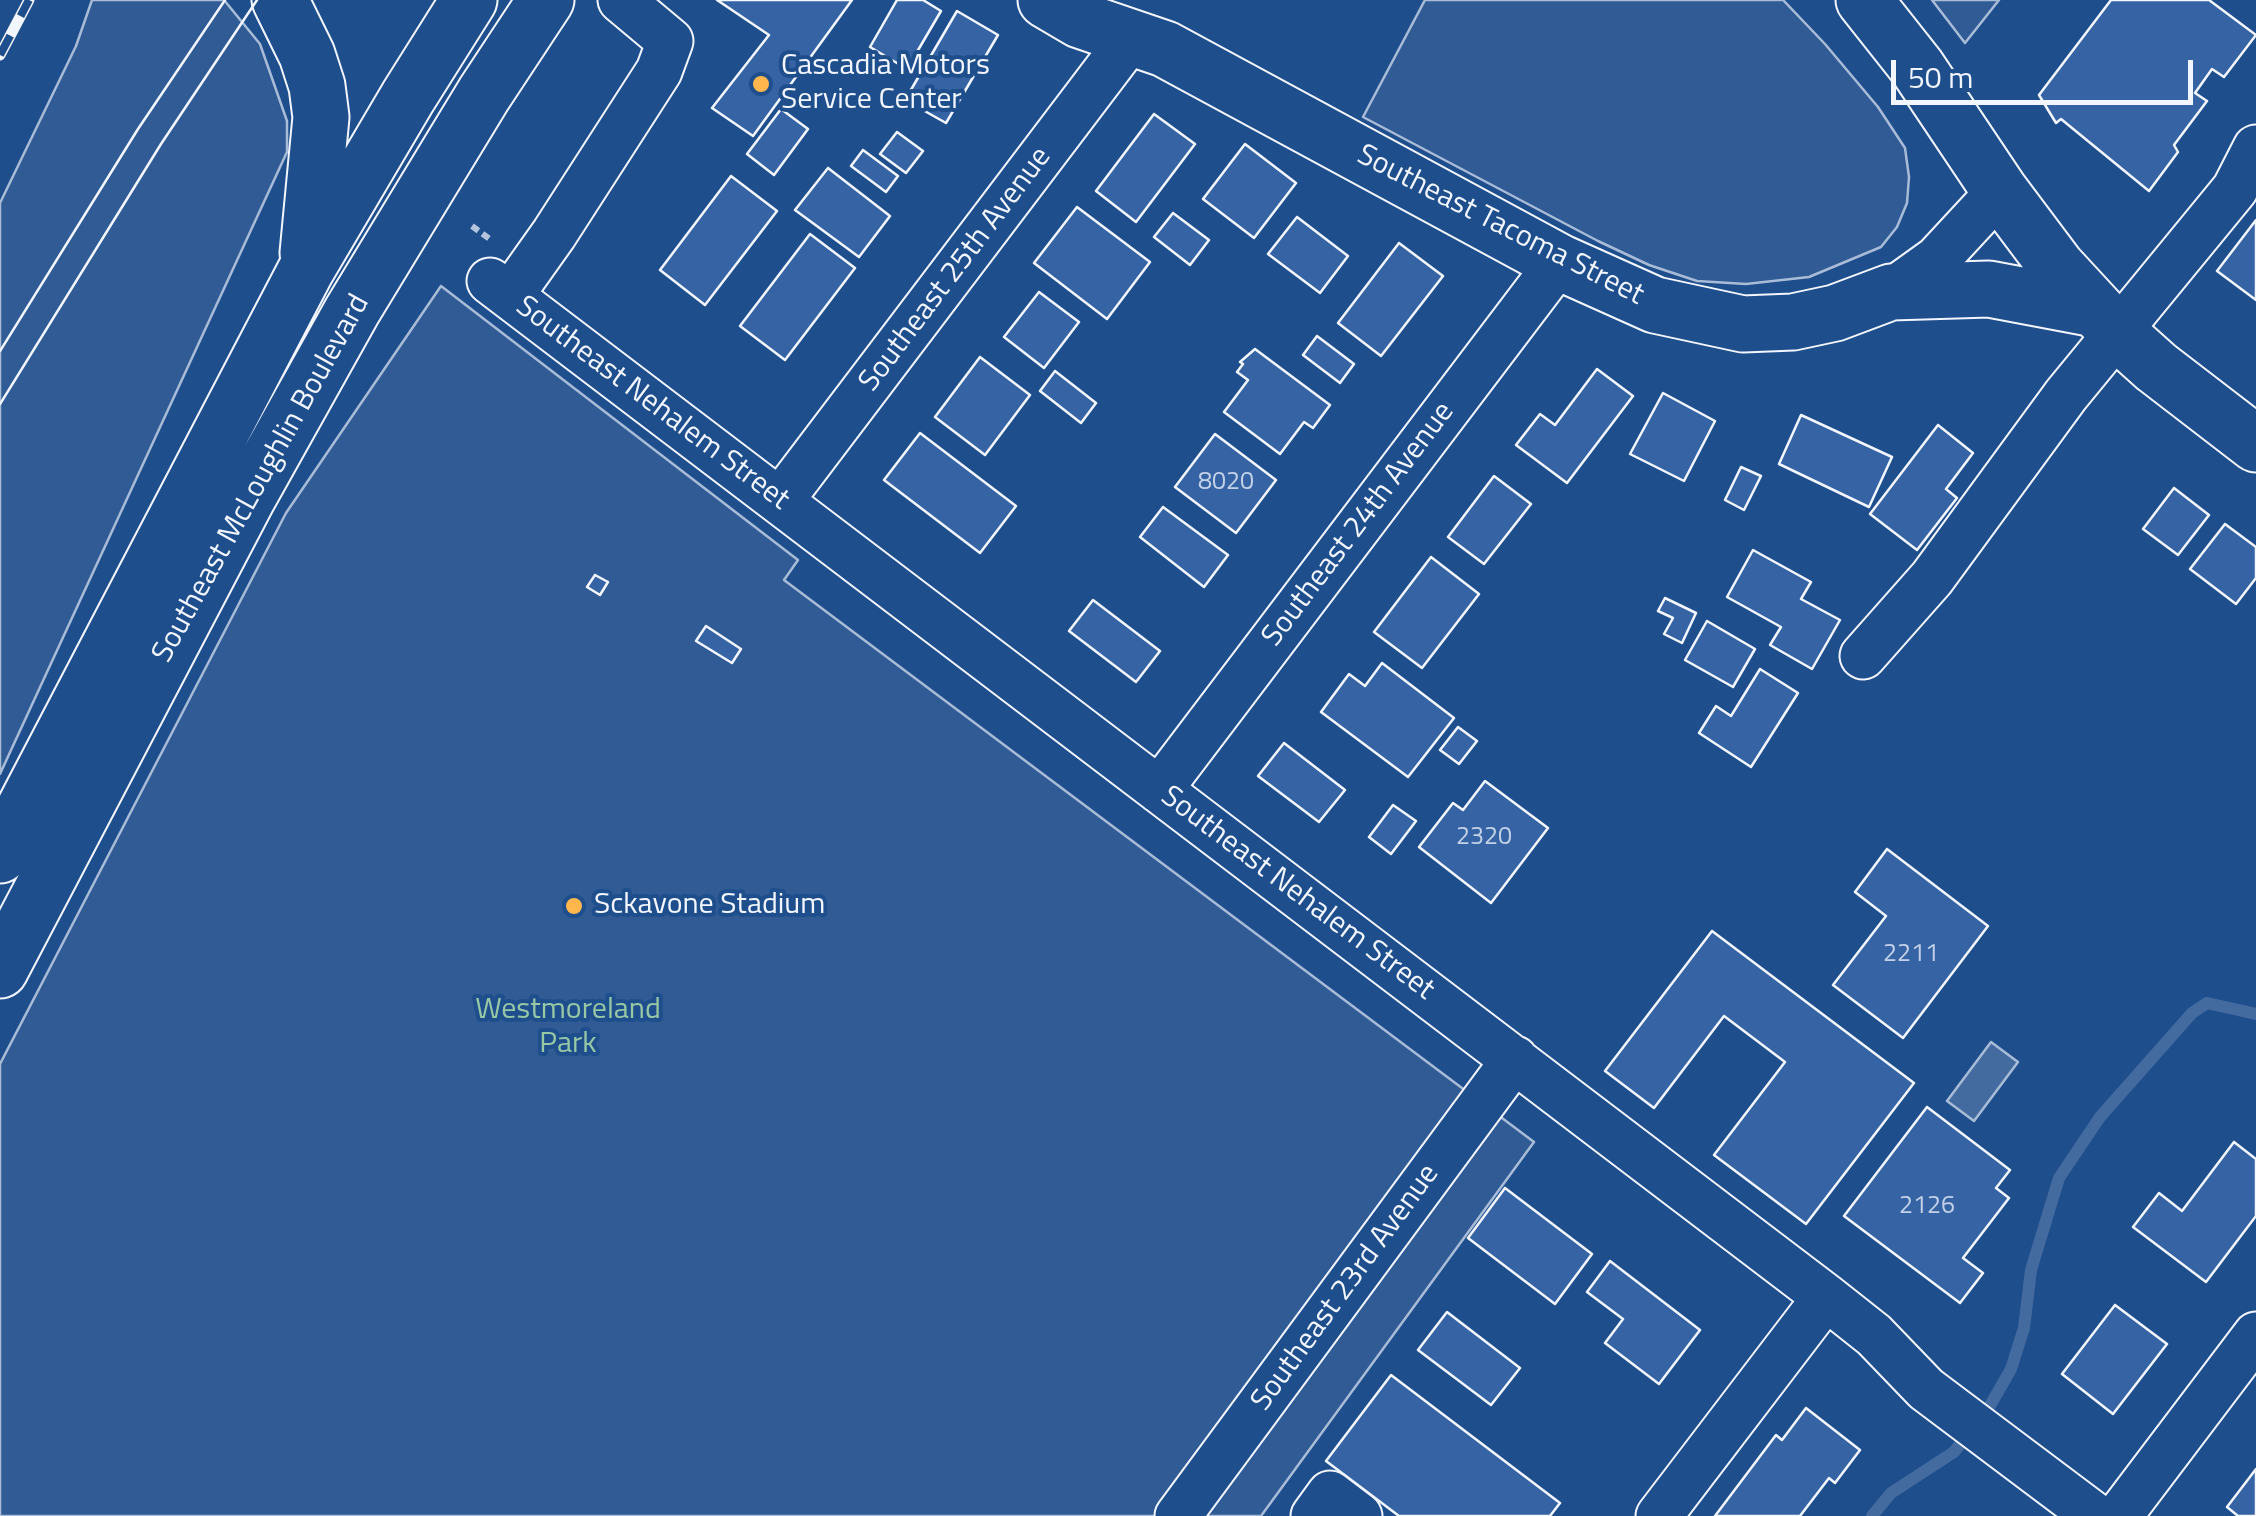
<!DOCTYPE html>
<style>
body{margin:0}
#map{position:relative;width:2256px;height:1516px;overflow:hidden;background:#1f4e8c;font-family:"Titillium Web",sans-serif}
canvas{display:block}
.scale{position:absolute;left:1891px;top:60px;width:302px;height:45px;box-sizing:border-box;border:5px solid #f2f6ff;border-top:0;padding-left:12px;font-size:30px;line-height:35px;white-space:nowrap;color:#f2f6ff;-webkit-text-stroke:8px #1f4e8c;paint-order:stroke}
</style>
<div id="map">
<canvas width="2256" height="1516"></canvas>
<div class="scale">50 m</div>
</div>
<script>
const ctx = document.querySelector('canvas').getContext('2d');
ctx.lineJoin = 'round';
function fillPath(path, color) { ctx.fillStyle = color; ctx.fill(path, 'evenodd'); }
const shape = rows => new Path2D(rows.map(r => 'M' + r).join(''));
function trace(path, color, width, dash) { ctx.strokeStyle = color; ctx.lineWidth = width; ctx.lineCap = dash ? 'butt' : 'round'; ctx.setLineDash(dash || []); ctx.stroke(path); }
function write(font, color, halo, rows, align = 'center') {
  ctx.font = font + ' "Titillium Web",sans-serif'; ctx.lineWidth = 8; ctx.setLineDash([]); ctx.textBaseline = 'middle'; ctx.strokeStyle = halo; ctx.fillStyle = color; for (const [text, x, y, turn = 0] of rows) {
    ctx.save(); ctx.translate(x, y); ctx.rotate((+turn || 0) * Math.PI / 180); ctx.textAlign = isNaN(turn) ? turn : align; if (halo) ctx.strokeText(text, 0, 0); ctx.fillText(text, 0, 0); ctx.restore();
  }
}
const green = shape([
 [92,0,224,0,260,44,287,121,287,152,0,774,0,203,76,46,92,0],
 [1425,0,1783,0,1825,44,1878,107,1905,148,1909,177,1907,203,1897,227,1881,247,1809,277,1746,284,1697,281,1649,265,1598,241,1363,117,1425,0],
 [1932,0,1999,0,1965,43,1932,0],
 [441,286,798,560,784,580,1534,1142,1261,1516,0,1516,0,1064,286,513,441,286]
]);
const water = shape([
 [1991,1042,2018,1062,1974,1121,1947,1101,1991,1042]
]);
const stream = shape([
 [1872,1516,1891,1493,1954,1452,1991,1404,2011,1369,2024,1328,2031,1270,2059,1178,2100,1117,2192,1013,2207,1003,2256,1014]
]);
const building = shape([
 [717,0,852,0,753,136,712,108,769,35,717,0],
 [897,0,923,0,941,11,907,69,870,47,897,0],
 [2111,0,2209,0,2256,35,2224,77,2212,69,2195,93,2207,101,2174,145,2178,152,2149,191,2061,119,2056,123,2039,95,2111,0],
 [957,11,998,35,946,123,905,100,957,11],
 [781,109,808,129,774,175,747,154,781,109],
 [1154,114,1195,144,1136,222,1096,191,1154,114],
 [897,132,923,151,906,173,880,154,897,132],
 [1245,144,1296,183,1254,238,1203,199,1245,144],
 [863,150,898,176,886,192,851,166,863,150],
 [828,168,890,216,859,257,795,210,828,168],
 [731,176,777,211,705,305,660,270,731,176],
 [1077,207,1150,262,1107,319,1034,263,1077,207],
 [1173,213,1209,240,1190,265,1154,237,1173,213],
 [1297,217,1348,256,1320,293,1268,254,1297,217],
 [2256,220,2256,300,2217,271,2256,220],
 [810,234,855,268,785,360,740,326,810,234],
 [1399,243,1443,276,1381,356,1338,323,1399,243],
 [1039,292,1079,322,1044,368,1004,337,1039,292],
 [1317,336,1354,364,1340,383,1303,355,1317,336],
 [1255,349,1330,405,1313,428,1304,422,1280,454,1224,412,1248,380,1237,372,1243,364,1240,362,1255,349],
 [980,357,1030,395,985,455,935,417,980,357],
 [1597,369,1633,396,1567,483,1516,445,1540,414,1555,425,1597,369],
 [1055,371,1096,403,1081,423,1040,391,1055,371],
 [1663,393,1715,421,1684,481,1630,454,1663,393],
 [1801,415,1892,457,1869,507,1779,464,1801,415],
 [1938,425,1973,453,1946,489,1957,498,1917,550,1870,514,1938,425],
 [920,433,1016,506,980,553,884,480,920,433],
 [1215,434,1276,480,1236,533,1175,487,1215,434],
 [1741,467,1761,476,1744,510,1725,500,1741,467],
 [1494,476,1531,504,1484,564,1448,537,1494,476],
 [2174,488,2209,515,2178,555,2143,529,2174,488],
 [1163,507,1228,555,1204,587,1140,537,1163,507],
 [2225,524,2256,547,2256,578,2236,604,2190,569,2225,524],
 [1753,550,1811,582,1801,599,1840,620,1812,669,1770,645,1781,627,1727,597,1753,550],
 [1431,557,1479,594,1422,668,1374,632,1431,557],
 [595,575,608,582,600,595,587,587,595,575],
 [1665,598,1696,613,1682,643,1664,634,1673,618,1658,611,1665,598],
 [1093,600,1160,651,1136,682,1069,631,1093,600],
 [1707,621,1755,649,1733,687,1685,660,1707,621],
 [706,626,741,649,732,663,696,641,706,626],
 [1382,663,1454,718,1408,777,1321,712,1349,674,1365,686,1382,663],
 [1760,669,1798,693,1751,767,1699,733,1716,706,1731,716,1760,669],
 [1458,727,1477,741,1459,764,1440,750,1458,727],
 [1284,743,1345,790,1319,822,1258,776,1284,743],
 [1485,781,1548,828,1491,903,1419,847,1453,803,1463,810,1485,781],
 [1393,805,1416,821,1391,854,1369,837,1393,805],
 [1887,849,1988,926,1903,1038,1833,985,1886,916,1855,892,1887,849],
 [1712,931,1914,1083,1806,1224,1714,1155,1785,1062,1724,1016,1654,1108,1605,1071,1712,931],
 [1927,1107,2010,1170,1996,1188,2009,1198,1963,1258,1983,1273,1960,1303,1844,1216,1927,1107],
 [2234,1142,2256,1159,2256,1216,2206,1282,2133,1227,2159,1193,2182,1211,2234,1142],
 [1505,1188,1592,1254,1555,1304,1468,1238,1505,1188],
 [1610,1261,1700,1330,1659,1384,1605,1343,1623,1319,1587,1292,1610,1261],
 [2115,1305,2167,1344,2113,1414,2062,1374,2115,1305],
 [1447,1312,1520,1368,1491,1405,1418,1350,1447,1312],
 [1391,1375,1560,1503,1550,1516,1399,1516,1326,1461,1391,1375],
 [1806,1408,1860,1450,1835,1483,1829,1478,1800,1516,1715,1516,1776,1435,1782,1440,1806,1408],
 [2256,1469,2256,1516,2238,1516,2227,1507,2256,1469]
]);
const path = shape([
 [472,226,491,240]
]);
const minor = shape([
 [490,281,1826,1297,1874,1335,1926,1389,2095,1516],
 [1891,292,1937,259,2000,191],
 [510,296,554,234,659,71,670,41,621,0],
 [780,501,1131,38],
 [1863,656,1932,578,2066,395,2235,189,2256,148],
 [1159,790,1559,262],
 [1178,1516,1515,1059],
 [1314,1516,1330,1494,1359,1516],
 [1659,1516,1826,1297],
 [2119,1516,2256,1335]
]);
const major = shape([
 [1046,0,1080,20,1165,49,1559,262,1655,305,1743,324,1793,322,1835,313,1891,292,1989,289,2095,309],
 [1864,0,1917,67,2000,191,2057,267,2117,332,2156,367,2256,444]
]);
const highway = shape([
 [280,0,307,55,317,86,321,117,308,253],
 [0,855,306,270,408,97,469,0],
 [0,970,248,497,352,311,484,94,546,0]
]);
const tram = shape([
 [0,351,138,129,225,0],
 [0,404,161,144,257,0]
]);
const rail = shape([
 [0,55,29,0]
]);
const markers = [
 [761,84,10,"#ffb74d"],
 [574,906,10,"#ffb74d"]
];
const numberNames = [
 ["8020",1226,483],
 ["2320",1484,838],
 ["2211",1911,955],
 ["2126",1927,1207]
];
const poiNames = [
 ["Cascadia Motors",781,67],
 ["Service Center",781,101],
 ["Sckavone Stadium",594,906]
];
const streetNames = [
 ["Southeast Tacoma Street",1500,226,27],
 ["Southeast 25th Avenue",956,270,-53],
 ["Southeast Nehalem Street",652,404,37],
 ["Southeast McLoughlin Boulevard",262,479,-61],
 ["Southeast 24th Avenue",1359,525,-53],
 ["Southeast Nehalem Street",1297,894,37],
 ["Southeast 23rd Avenue",1346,1288,-54]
];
const parkNames = [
 ["Westmoreland",568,1011],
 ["Park",568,1045]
];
fillPath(green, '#305b95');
trace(green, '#a8bbd7', 2.5);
fillPath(water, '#446ba0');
trace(water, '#a8bbd7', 2.5);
trace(stream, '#446ba0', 12);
fillPath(building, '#3563a3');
trace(building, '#f2f6ff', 2.5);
trace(minor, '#f2f6ff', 49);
trace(major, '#f2f6ff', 59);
trace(highway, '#f2f6ff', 59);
trace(path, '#b3c4dc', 6, [8, 5]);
trace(minor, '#1f4e8c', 45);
trace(major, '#1f4e8c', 55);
trace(highway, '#1f4e8c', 55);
trace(tram, '#f2f6ff', 2.5);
trace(rail, '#f2f6ff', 11);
trace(rail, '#1f4e8c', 8, [22]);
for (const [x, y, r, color] of markers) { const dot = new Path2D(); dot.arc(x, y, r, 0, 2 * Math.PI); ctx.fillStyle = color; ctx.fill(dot); trace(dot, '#1f4e8c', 4); }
write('25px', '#c3d1e8', null, numberNames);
write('30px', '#f2f6ff', '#1f4e8c', poiNames, 'left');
write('30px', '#f2f6ff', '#1f4e8c', streetNames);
write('30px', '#97c8a6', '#1f4e8c', parkNames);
</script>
